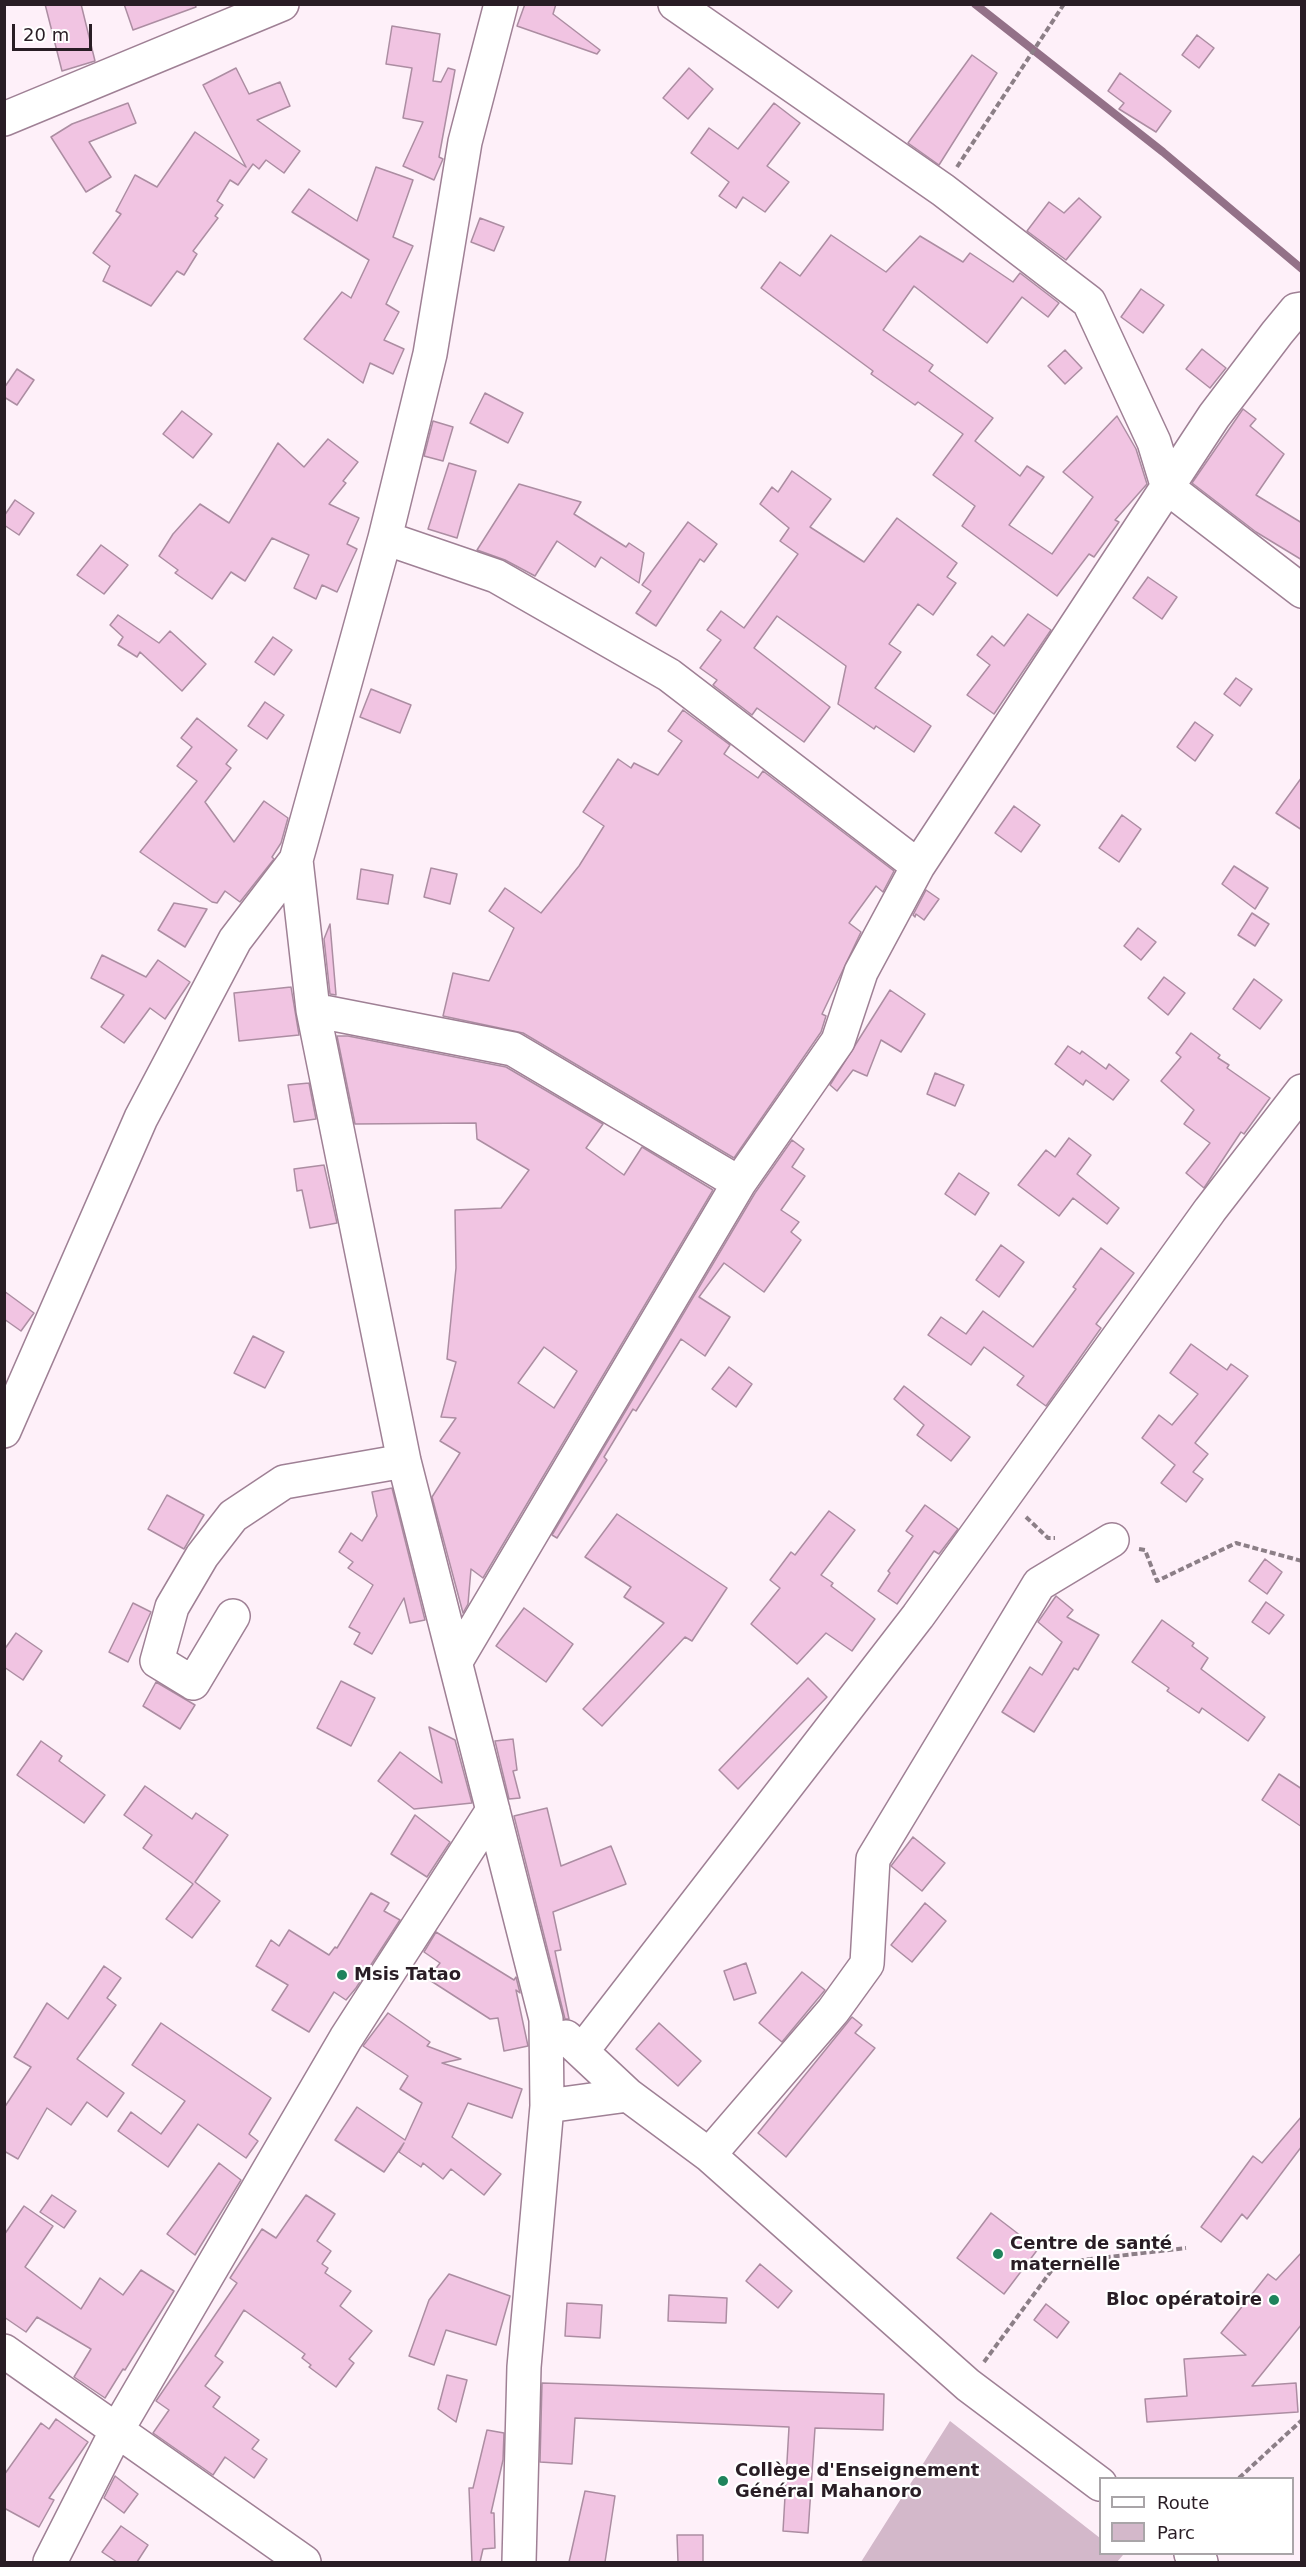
<!DOCTYPE html>
<meta charset="utf-8">
<style>
body{margin:0}
#map{position:relative;width:1306px;height:2567px;overflow:hidden;background:#fef0f9;font-family:"DejaVu Sans",sans-serif}
canvas{display:block}
.frame{position:absolute;inset:0;border:6px solid #291d25;pointer-events:none}
.legend{position:absolute;left:1099px;top:2477px;width:195px;height:78px;box-sizing:border-box;background:#fff;border:2px solid #a9a5a8;margin:0;padding:8px 10px;list-style:none;font-size:18px;color:#291d25}
.legend li{display:flex;align-items:center;gap:12px;height:30px}
.legend b{width:30px;border:2px solid #a9a5a8}
.scale{position:absolute;left:12px;top:24px;width:80px;height:27px;box-sizing:border-box;border:3px solid #291d25;border-top:0;padding-left:8px;font-size:18px;line-height:21px;white-space:nowrap;color:#291d25;-webkit-text-stroke:4px #fff;paint-order:stroke}
</style>
<div id="map">
<canvas width="1306" height="2567"></canvas>
<div class="frame"></div>
<ul class="legend">
<li><b style="height:8px;background:#fff"></b>Route</li>
<li><b style="height:16px;background:#d3b8ca"></b>Parc</li>
</ul>
<div class="scale">20 m</div>
</div>
<script>
const ctx = document.querySelector('canvas').getContext('2d');
ctx.lineJoin = 'round';
function fillPath(path, color) { ctx.fillStyle = color; ctx.fill(path, 'evenodd'); }
const shape = rows => new Path2D(rows.map(r => 'M' + r).join(''));
function trace(path, color, width, dash) { ctx.strokeStyle = color; ctx.lineWidth = width; ctx.lineCap = dash ? 'butt' : 'round'; ctx.setLineDash(dash || []); ctx.stroke(path); }
function write(font, color, halo, rows, align = 'center') {
  ctx.font = font + ' "DejaVu Sans",sans-serif'; ctx.lineWidth = 4.5; ctx.setLineDash([]); ctx.textBaseline = 'middle'; ctx.strokeStyle = halo; ctx.fillStyle = color; for (const [text, x, y, turn = 0] of rows) {
    ctx.save(); ctx.translate(x, y); ctx.rotate((+turn || 0) * Math.PI / 180); ctx.textAlign = isNaN(turn) ? turn : align; if (halo) ctx.strokeText(text, 0, 0); ctx.fillText(text, 0, 0); ctx.restore();
  }
}
const green = shape([
 [950,2421,1100,2538,1100,2554,1123,2555,1117,2562,861,2562]
]);
const stream = shape([
 [975,4,1163,152,1302,269]
]);
const building = shape([
 [45,4,81,4,95,61,62,71,45,4],
 [124,4,195,4,196,7,133,30,124,4],
 [525,4,556,4,553,14,600,50,597,54,517,26,525,4],
 [392,26,440,34,433,81,441,82,448,68,455,70,439,157,443,159,434,180,403,166,423,122,403,118,412,68,386,64,392,26],
 [1197,35,1214,48,1199,68,1182,55,1197,35],
 [972,55,997,73,939,165,908,143,972,55],
 [236,68,249,94,280,82,290,106,257,120,300,151,284,173,266,160,259,169,253,164,238,185,230,180,217,201,223,205,215,216,218,218,193,251,197,254,184,275,177,271,151,306,103,281,110,266,93,253,121,214,116,211,135,175,157,187,195,132,246,167,203,85,236,68],
 [689,68,713,89,688,119,663,98,689,68],
 [1120,73,1171,111,1156,132,1119,109,1124,103,1108,91,1120,73],
 [128,103,136,123,89,142,111,177,86,192,51,137,72,124,128,103],
 [774,103,800,123,767,166,789,182,765,212,743,197,736,208,719,196,729,182,691,153,709,128,738,149,774,103],
 [376,167,413,180,393,237,413,246,386,304,399,312,384,340,404,349,393,374,370,363,363,383,304,339,342,292,351,298,369,260,292,212,309,189,357,221,376,167],
 [1079,198,1101,217,1066,260,1027,231,1049,202,1064,213,1079,198],
 [480,218,504,227,494,251,471,242,480,218],
 [831,235,886,272,920,236,963,262,970,253,1013,282,1020,273,1059,303,1048,317,1022,297,987,343,914,286,883,330,933,365,929,371,993,418,975,441,1020,476,1027,466,1044,477,1009,525,1052,554,1093,497,1063,472,1117,416,1136,449,1147,484,1115,520,1119,522,1094,557,1089,554,1057,596,962,526,975,506,933,475,963,434,918,402,915,405,871,374,873,371,761,288,780,262,800,276,831,235],
 [1141,289,1164,305,1143,333,1121,317,1141,289],
 [1202,349,1226,368,1210,388,1186,369,1202,349],
 [1065,350,1082,368,1065,384,1048,366,1065,350],
 [17,369,34,380,17,405,4,397,4,388,17,369],
 [485,393,523,413,508,443,470,423,485,393],
 [1243,409,1256,419,1250,426,1284,454,1256,495,1302,523,1302,560,1256,532,1192,483,1243,409],
 [182,411,212,434,193,458,163,434,182,411],
 [433,421,453,427,443,461,424,456,433,421],
 [328,439,358,462,343,481,346,483,329,504,359,518,347,544,357,549,337,592,322,585,316,599,294,588,309,555,272,538,245,581,231,572,212,599,175,573,178,570,159,556,173,534,200,504,229,523,278,443,304,467,328,439],
 [449,463,476,471,457,538,428,529,449,463],
 [792,471,831,499,810,527,864,562,897,518,957,563,947,577,956,583,933,615,918,604,889,644,901,652,875,688,931,726,914,752,876,726,874,729,838,704,846,666,777,616,754,648,830,707,804,742,757,708,752,715,713,685,717,680,700,668,721,640,707,630,721,611,744,628,798,554,780,541,789,528,760,504,772,487,778,492,792,471],
 [519,484,581,502,574,514,626,547,629,543,644,553,639,583,601,557,595,567,557,541,535,576,505,560,477,550,519,484],
 [15,500,34,513,19,535,4,525,4,516,15,500],
 [688,522,717,544,704,562,700,559,656,626,636,613,651,591,642,585,688,522],
 [101,545,128,565,104,594,77,575,101,545],
 [1148,577,1177,597,1162,619,1133,598,1148,577],
 [1028,614,1051,630,994,714,967,695,990,665,977,655,992,636,1004,646,1028,614],
 [118,615,159,643,170,631,206,664,182,691,140,652,137,657,118,645,123,637,110,625,118,615],
 [273,637,292,650,274,675,255,662,273,637],
 [1236,678,1252,689,1240,706,1224,694,1236,678],
 [371,689,411,705,400,733,360,717,371,689],
 [265,702,284,715,267,739,248,726,265,702],
 [683,710,730,745,724,754,758,778,763,771,894,871,883,892,876,886,849,923,861,932,822,1014,826,1016,821,1032,734,1158,523,1033,443,1016,453,973,489,981,514,928,489,911,505,888,541,913,579,866,604,826,583,812,618,759,631,768,634,763,658,775,682,741,668,731,683,710],
 [197,718,237,750,226,764,231,768,205,802,234,842,264,801,288,818,281,843,272,857,274,859,240,902,225,891,217,903,212,902,140,852,197,781,177,766,192,747,181,738,197,718],
 [1195,722,1213,735,1195,761,1177,747,1195,722],
 [1302,777,1302,830,1276,813,1302,777],
 [1014,806,1040,825,1021,852,995,833,1014,806],
 [1122,815,1141,829,1119,862,1099,848,1122,815],
 [1234,866,1268,888,1255,909,1222,884,1234,866],
 [431,868,457,874,450,904,424,897,431,868],
 [361,869,393,875,388,904,357,899,361,869],
 [926,890,939,899,924,920,916,914,915,917,913,915,926,890],
 [174,903,207,909,185,947,158,930,174,903],
 [1252,913,1269,924,1255,946,1238,935,1252,913],
 [330,924,336,995,330,994,324,939,330,924],
 [1138,928,1156,942,1141,960,1124,946,1138,928],
 [102,955,146,977,158,960,190,982,165,1019,150,1008,124,1043,101,1027,124,995,91,978,102,955],
 [1164,977,1185,993,1168,1015,1148,998,1164,977],
 [1254,979,1282,1000,1260,1029,1233,1009,1254,979],
 [291,987,299,1035,239,1041,234,993,291,987],
 [890,990,925,1014,901,1052,881,1040,867,1076,853,1070,837,1091,830,1085,890,990],
 [1191,1033,1220,1055,1218,1058,1229,1065,1227,1068,1270,1098,1244,1134,1241,1132,1204,1188,1186,1173,1210,1143,1184,1124,1194,1110,1161,1081,1181,1057,1176,1053,1191,1033],
 [337,1036,348,1036,506,1067,603,1124,586,1148,624,1175,642,1147,713,1190,483,1578,471,1569,468,1604,463,1613,432,1497,460,1453,440,1441,456,1418,441,1417,456,1362,447,1359,456,1268,455,1210,501,1208,529,1170,477,1139,476,1123,355,1124,337,1036],
 [544,1347,577,1371,554,1408,518,1383,544,1347],
 [1068,1046,1080,1054,1082,1051,1106,1069,1109,1064,1129,1080,1113,1100,1086,1080,1083,1085,1055,1064,1068,1046],
 [935,1073,964,1085,955,1106,927,1094,935,1073],
 [309,1083,316,1119,294,1122,288,1085,309,1083],
 [1069,1138,1091,1155,1077,1174,1119,1208,1107,1224,1073,1198,1059,1216,1018,1185,1046,1150,1055,1157,1069,1138],
 [792,1140,804,1149,792,1167,805,1176,781,1210,799,1222,791,1232,801,1240,764,1292,724,1263,699,1297,730,1317,705,1356,681,1339,636,1411,633,1409,604,1457,607,1460,557,1538,552,1535,755,1193,792,1140],
 [324,1165,337,1223,310,1228,302,1190,297,1191,294,1169,324,1165],
 [959,1173,989,1193,975,1215,945,1194,959,1173],
 [1001,1245,1024,1262,999,1297,976,1280,1001,1245],
 [1101,1248,1134,1273,1096,1324,1101,1328,1046,1406,1017,1385,1024,1376,984,1347,971,1365,928,1335,941,1317,966,1334,983,1311,1033,1347,1076,1289,1073,1287,1101,1248],
 [4,1291,34,1313,21,1331,4,1319,4,1291],
 [253,1336,284,1352,265,1388,234,1373,253,1336],
 [1191,1344,1227,1370,1231,1364,1248,1376,1195,1443,1208,1454,1193,1472,1203,1479,1186,1502,1161,1483,1175,1465,1142,1438,1159,1415,1172,1425,1198,1394,1170,1373,1191,1344],
 [729,1367,752,1384,736,1407,712,1389,729,1367],
 [904,1386,970,1437,951,1461,917,1435,924,1425,894,1399,904,1386],
 [392,1488,425,1620,410,1623,404,1598,372,1654,354,1644,360,1633,349,1627,373,1585,348,1568,353,1562,339,1552,351,1533,362,1541,377,1516,372,1492,392,1488],
 [167,1495,204,1515,184,1549,148,1529,167,1495],
 [925,1505,958,1529,939,1554,934,1551,897,1604,878,1591,890,1573,888,1571,913,1536,906,1531,925,1505],
 [829,1511,855,1530,821,1575,833,1583,831,1586,875,1619,852,1651,826,1633,797,1664,751,1624,780,1588,770,1580,791,1552,795,1555,829,1511],
 [617,1514,727,1588,692,1641,685,1637,602,1726,583,1709,664,1623,624,1597,631,1587,585,1557,617,1514],
 [1265,1559,1282,1572,1267,1594,1249,1581,1265,1559],
 [1056,1596,1073,1610,1067,1617,1099,1635,1078,1670,1074,1668,1034,1732,1002,1712,1030,1667,1042,1675,1062,1642,1038,1622,1056,1596],
 [1266,1602,1284,1615,1269,1634,1252,1622,1266,1602],
 [133,1603,151,1612,128,1662,109,1652,133,1603],
 [524,1608,573,1644,546,1682,496,1646,524,1608],
 [1162,1620,1194,1643,1192,1646,1208,1658,1201,1669,1265,1717,1248,1741,1202,1708,1199,1713,1167,1691,1169,1688,1132,1662,1162,1620],
 [16,1633,42,1651,23,1680,4,1667,4,1650,16,1633],
 [808,1678,827,1697,738,1789,719,1770,808,1678],
 [341,1681,375,1698,351,1746,317,1728,341,1681],
 [156,1682,195,1705,180,1729,143,1706,156,1682],
 [429,1727,455,1740,472,1803,414,1809,378,1781,400,1752,442,1783,429,1727],
 [513,1739,517,1770,513,1771,520,1798,509,1799,495,1741,513,1739],
 [41,1741,62,1756,59,1761,105,1795,84,1823,17,1775,41,1741],
 [1279,1774,1302,1789,1302,1827,1262,1800,1279,1774],
 [145,1786,192,1819,196,1813,228,1835,195,1882,220,1901,192,1938,166,1919,193,1884,143,1848,152,1835,124,1815,145,1786],
 [547,1808,561,1866,611,1846,626,1884,553,1912,561,1950,555,1951,569,2019,565,2019,514,1816,547,1808],
 [415,1815,450,1842,427,1877,391,1854,415,1815],
 [913,1837,945,1863,922,1891,891,1866,913,1837],
 [371,1893,389,1903,384,1911,400,1920,356,1988,346,2000,334,1992,309,2032,272,2010,288,1985,256,1966,271,1940,279,1946,289,1930,329,1955,335,1947,337,1948,371,1893],
 [925,1903,946,1921,912,1962,891,1945,925,1903],
 [436,1932,514,1980,516,1977,520,1993,516,1990,528,2046,504,2051,498,2018,490,2019,428,1979,440,1963,424,1952,436,1932],
 [746,1963,756,1993,734,2000,724,1971,746,1963],
 [104,1966,121,1978,107,1998,116,2005,77,2059,124,2093,107,2117,87,2102,71,2125,47,2108,18,2159,4,2151,4,2108,31,2067,14,2057,47,2003,68,2019,104,1966],
 [802,1972,825,1990,782,2042,759,2023,802,1972],
 [388,2013,430,2042,427,2046,461,2059,442,2063,522,2089,512,2118,468,2103,452,2137,501,2174,484,2195,451,2169,443,2179,423,2163,421,2167,399,2152,404,2143,384,2172,335,2140,357,2107,405,2140,422,2103,400,2089,408,2076,363,2046,388,2013],
 [852,2017,862,2025,855,2033,875,2048,786,2157,758,2133,852,2017],
 [161,2023,271,2098,249,2134,258,2141,246,2158,198,2124,168,2167,118,2131,131,2112,161,2134,185,2101,132,2065,161,2023],
 [659,2023,701,2061,678,2086,636,2049,659,2023],
 [1302,2116,1302,2146,1247,2219,1242,2214,1221,2242,1201,2227,1253,2156,1262,2163,1302,2116],
 [219,2163,241,2180,195,2255,167,2234,219,2163],
 [52,2195,76,2211,64,2228,40,2212,52,2195],
 [306,2195,335,2214,317,2241,331,2251,322,2264,328,2268,325,2273,351,2291,340,2306,372,2331,349,2359,354,2363,336,2387,309,2367,311,2365,302,2358,305,2354,244,2310,215,2356,223,2362,205,2386,220,2397,213,2407,259,2440,252,2449,267,2459,254,2478,225,2457,213,2475,153,2433,169,2410,156,2401,237,2283,230,2278,262,2229,276,2238,306,2195],
 [24,2206,53,2226,25,2267,81,2309,100,2278,123,2295,141,2270,174,2291,125,2370,123,2369,105,2398,74,2377,91,2349,37,2317,26,2332,4,2317,4,2235,24,2206],
 [991,2213,1038,2249,1004,2294,957,2258,991,2213],
 [1302,2252,1302,2324,1252,2386,1296,2383,1298,2412,1147,2422,1145,2399,1187,2396,1184,2359,1246,2355,1221,2333,1268,2274,1276,2280,1302,2252],
 [760,2264,792,2291,778,2308,746,2281,760,2264],
 [449,2274,510,2296,496,2345,446,2330,434,2365,409,2356,429,2300,449,2274],
 [669,2295,727,2298,726,2323,668,2321,669,2295],
 [567,2303,602,2305,600,2338,565,2336,567,2303],
 [1046,2304,1069,2322,1057,2338,1034,2320,1046,2304],
 [447,2375,467,2380,456,2422,438,2409,447,2375],
 [542,2383,884,2394,883,2430,815,2428,808,2533,783,2531,789,2427,575,2418,572,2464,540,2462,542,2383],
 [56,2419,88,2442,49,2498,54,2500,39,2527,4,2508,4,2475,41,2423,49,2429,56,2419],
 [487,2430,504,2433,503,2460,491,2513,494,2513,495,2548,483,2549,480,2562,472,2562,469,2488,473,2488,487,2430],
 [115,2476,138,2494,124,2513,104,2498,115,2476],
 [585,2491,615,2496,605,2562,569,2562,585,2491],
 [121,2526,148,2545,137,2562,117,2562,102,2552,121,2526],
 [677,2535,703,2535,703,2562,678,2562,677,2535]
]);
const path = shape([
 [957,167,1064,4],
 [1026,1517,1048,1538,1055,1538],
 [1139,1549,1145,1550,1157,1581,1236,1543,1302,1561],
 [984,2362,1057,2263,1186,2248],
 [1239,2478,1302,2420]
]);
const minor = shape([
 [501,4,465,142,430,354,385,538,296,860,313,1010,404,1461,546,2019,547,2106,524,2367,519,2562],
 [675,4,943,190,1089,302,1154,442,1168,488,1302,591],
 [4,119,282,4],
 [385,538,496,576,669,675,918,866,861,972,838,1041,739,1183,456,1661],
 [918,866,1214,416,1277,333,1296,310,1302,309],
 [313,1010,513,1049,739,1183],
 [4,1431,141,1118,235,940,296,860],
 [233,1616,193,1683,157,1661,172,1607,202,1556,233,1516,284,1482,404,1461],
 [566,2037,628,2095,709,2155,968,2385,1100,2484],
 [582,2051,918,1616,1210,1210,1302,1091],
 [547,2106,628,2095],
 [709,2155,833,2011,867,1964,873,1859,1039,1584,1112,1540],
 [4,2351,304,2562],
 [1191,2554,1201,2562],
 [50,2562,117,2430,346,2038,493,1810]
]);
const markers = [
 [342,1975,6,"#1f835c"],
 [998,2254,6,"#1f835c"],
 [1274,2300,6,"#1f835c"],
 [723,2481,6,"#1f835c"]
];
const poiNames = [
 ["Msis Tatao",354,1975],
 ["Centre de santé",1010,2244],
 ["maternelle",1010,2265],
 ["Bloc opératoire",1262,2300,"right"],
 ["Collège d'Enseignement",735,2471],
 ["Général Mahanoro",735,2492]
];
fillPath(green, '#d3b8ca');
trace(stream, '#937188', 8);
fillPath(building, '#f1c4e2');
trace(building, '#ac8da2', 1.5);
trace(minor, '#9f8095', 36);
trace(path, '#8c7f87', 4, [6, 3]);
trace(minor, '#fff', 33);
for (const [x, y, r, color] of markers) { const dot = new Path2D(); dot.arc(x, y, r, 0, 2 * Math.PI); ctx.fillStyle = color; ctx.fill(dot); trace(dot, '#fff', 2); }
write('bold 18px', '#291d25', '#fff', poiNames, 'left');
</script>
